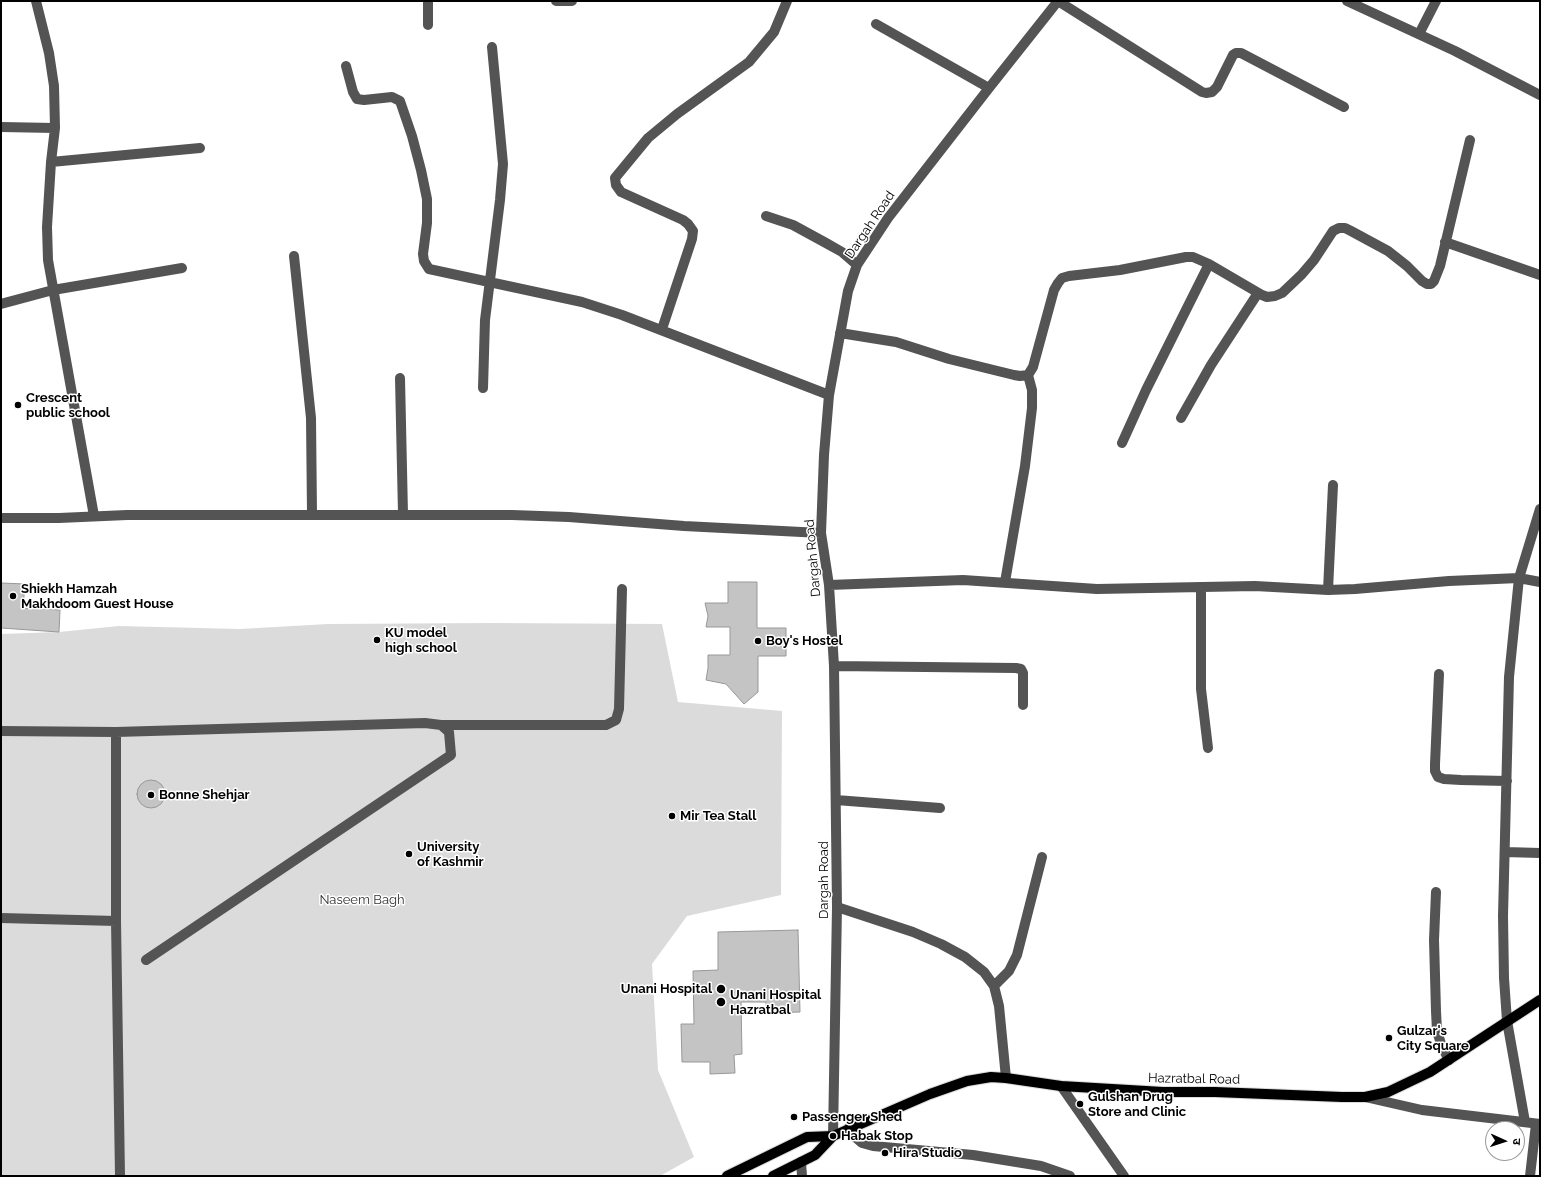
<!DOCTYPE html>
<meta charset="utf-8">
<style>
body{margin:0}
#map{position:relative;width:1541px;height:1177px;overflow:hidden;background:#fff;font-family:Raleway,"Noto Sans Devanagari",sans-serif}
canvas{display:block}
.frame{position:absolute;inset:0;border:2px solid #000;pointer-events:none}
.north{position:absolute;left:1485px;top:1121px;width:40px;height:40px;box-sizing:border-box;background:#fff;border:1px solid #999;border-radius:50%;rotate:93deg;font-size:11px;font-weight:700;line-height:16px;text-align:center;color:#000}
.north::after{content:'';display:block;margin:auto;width:14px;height:18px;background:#000;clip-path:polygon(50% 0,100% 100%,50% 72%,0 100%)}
</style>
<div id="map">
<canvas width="1541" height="1177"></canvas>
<div class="frame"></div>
<div class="north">उ</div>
</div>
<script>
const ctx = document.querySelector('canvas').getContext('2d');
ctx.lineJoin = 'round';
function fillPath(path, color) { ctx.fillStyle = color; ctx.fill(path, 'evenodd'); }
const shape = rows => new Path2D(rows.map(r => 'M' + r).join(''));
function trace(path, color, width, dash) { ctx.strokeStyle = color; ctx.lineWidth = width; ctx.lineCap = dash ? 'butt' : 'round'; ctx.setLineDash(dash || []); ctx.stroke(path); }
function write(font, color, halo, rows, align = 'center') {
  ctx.font = font + ' Raleway,sans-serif'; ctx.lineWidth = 3; ctx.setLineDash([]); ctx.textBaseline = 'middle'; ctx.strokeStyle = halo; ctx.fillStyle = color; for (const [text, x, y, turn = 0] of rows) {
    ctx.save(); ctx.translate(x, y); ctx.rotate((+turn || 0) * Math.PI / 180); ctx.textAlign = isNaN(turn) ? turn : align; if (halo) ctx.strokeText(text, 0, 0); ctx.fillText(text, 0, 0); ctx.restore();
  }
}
const green = shape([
 [493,623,662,624,678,702,782,711,781,895,687,916,652,964,658,1070,694,1157,660,1176,1,1176,1,634,59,632,119,626,240,629,328,624]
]);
const building = shape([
 [728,582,757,582,757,628,786,628,786,656,758,656,758,692,744,704,726,684,706,680,708,668,708,655,730,655,730,627,706,627,708,616,705,603,728,603,728,582],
 [1,583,25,584,23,608,60,610,59,632,1,628,1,583],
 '137 794a14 14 0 1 1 28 0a14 14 0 1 1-28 0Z',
 [798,930,800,1012,766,1013,766,1002,741,1002,742,1054,734,1055,735,1073,710,1074,710,1062,682,1062,681,1024,694,1024,693,971,718,970,718,932,798,930]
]);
const minor = shape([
 [36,1,49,53,54,86,55,128,51,162,47,227,48,260,94,516],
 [556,1,572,1],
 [1058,1,1202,92,1206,93,1212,92,1217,87,1233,55,1236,53,1241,53,1344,107],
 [1347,1,1455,51,1540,95],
 [876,24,989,88],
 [428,25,428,1],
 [1419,34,1436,1],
 [346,66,353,92,357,99,364,100,392,97,400,101,412,136,421,170,427,199,427,223,423,254,424,261,429,269,582,302,622,315,829,395],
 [1,127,55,128],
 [51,162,200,148],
 [766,216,793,225,826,243,842,252,857,265],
 [1445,242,1540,275],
 [294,256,311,418,312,514],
 [1,304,53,290,182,268],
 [662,329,692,239,693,231,688,224,683,220,621,192,616,185,615,178,648,138,677,114,749,62,774,32,787,1],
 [840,333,896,342,949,359,1014,375,1020,376,1028,375],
 [400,378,403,514],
 [483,388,485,320,500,200,503,164,492,47],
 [1181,418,1211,365,1258,293],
 [1122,443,1146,390,1209,264],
 [1,518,59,518,127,515,512,515,569,517,684,526,821,533],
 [1005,582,1025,466,1032,408,1032,390,1028,375,1033,367,1054,290,1058,283,1062,278,1069,276,1120,270,1186,257,1193,257,1209,264,1262,295,1267,297,1275,296,1282,293,1302,274,1314,260,1333,231,1339,228,1345,228,1351,231,1388,251,1407,266,1422,281,1427,284,1431,284,1434,281,1440,266,1470,140],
 [829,585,963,580,1097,589,1255,586,1328,590,1355,589,1449,581,1519,578,1540,582],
 [1201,587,1201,689,1208,748],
 [1328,590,1333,485],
 [834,666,1016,668,1021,669,1023,673,1023,705],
 [1439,674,1435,764,1435,771,1438,777,1444,779,1461,780,1507,781],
 [441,725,606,725,616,720,619,709,622,589],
 [1,731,116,732,425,723,441,725,449,732,451,755,146,960],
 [116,732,116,921,120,1176],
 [836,800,940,808],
 [1505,852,1540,853],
 [1436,892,1434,940,1436,1011,1437,1031,1442,1047,1449,1060],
 [837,907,913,932,941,944,965,957,984,972,994,986,999,1006,1006,1078],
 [1,918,116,921],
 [994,986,1009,971,1017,955,1042,857],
 [1061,1086,1124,1176],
 [1365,1097,1422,1110,1540,1124],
 [1525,1122,1507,1021,1504,978,1503,916,1509,677,1519,578,1540,509],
 [849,1128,855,1137,862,1143,873,1146,973,1155,1041,1166,1070,1176],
 [833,1136,837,907,834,666,829,585,821,533,824,455,829,395,848,291,857,265,888,218,989,88,1058,1],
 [801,1162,802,1176],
 [1530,1176,1536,1124]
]);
const major = shape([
 [727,1176,807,1137,833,1136,930,1094,967,1081,991,1077,1006,1078,1061,1086,1163,1092,1215,1092,1342,1097,1365,1097,1388,1092,1430,1072,1540,1000],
 [773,1176,815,1155,833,1136]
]);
const markers = [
 [18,405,4,"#000"],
 [13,596,4,"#000"],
 [377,640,4,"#000"],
 [758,641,4,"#000"],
 [151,795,4,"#000"],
 [672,816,4,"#000"],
 [409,854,4,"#000"],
 [721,989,5,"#000"],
 [721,1002,5,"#000"],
 [1389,1038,4,"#000"],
 [1080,1104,4,"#000"],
 [794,1117,4,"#000"],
 [833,1136,4,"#000"],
 [885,1153,4,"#000"]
];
const streetNames = [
 ["Dargah Road",870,225,-56],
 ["Dargah Road",813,558,-95],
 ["Dargah Road",824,880,-90],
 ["Hazratbal Road",1194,1079,1]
];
const poiNames = [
 ["Crescent",26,398],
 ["public school",26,413],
 ["Shiekh Hamzah",21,589],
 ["Makhdoom Guest House",21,604],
 ["KU model",385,633],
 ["high school",385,648],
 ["Boy's Hostel",766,641],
 ["Bonne Shehjar",159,795],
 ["Mir Tea Stall",680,816],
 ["University",417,847],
 ["of Kashmir",417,862],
 ["Unani Hospital",712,989,"right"],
 ["Unani Hospital",730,995],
 ["Hazratbal",730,1010],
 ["Gulzar's",1397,1031],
 ["City Square",1397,1046],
 ["Gulshan Drug",1088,1097],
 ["Store and Clinic",1088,1112],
 ["Passenger Shed",802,1117],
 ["Habak Stop",841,1136],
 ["Hira Studio",893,1153]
];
const parkNames = [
 ["Naseem Bagh",362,900]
];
fillPath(green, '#dbdbdb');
fillPath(building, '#c4c4c4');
trace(building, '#989898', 1);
trace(major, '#dbdbdb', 12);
trace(minor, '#545454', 10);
trace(major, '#000', 10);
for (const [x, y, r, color] of markers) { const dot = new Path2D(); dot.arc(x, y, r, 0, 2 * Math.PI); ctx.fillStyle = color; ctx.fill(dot); trace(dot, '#fff', 1.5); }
write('13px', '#000', '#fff', streetNames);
write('bold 13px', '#000', '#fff', poiNames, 'left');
write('13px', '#323232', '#fff', parkNames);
</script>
